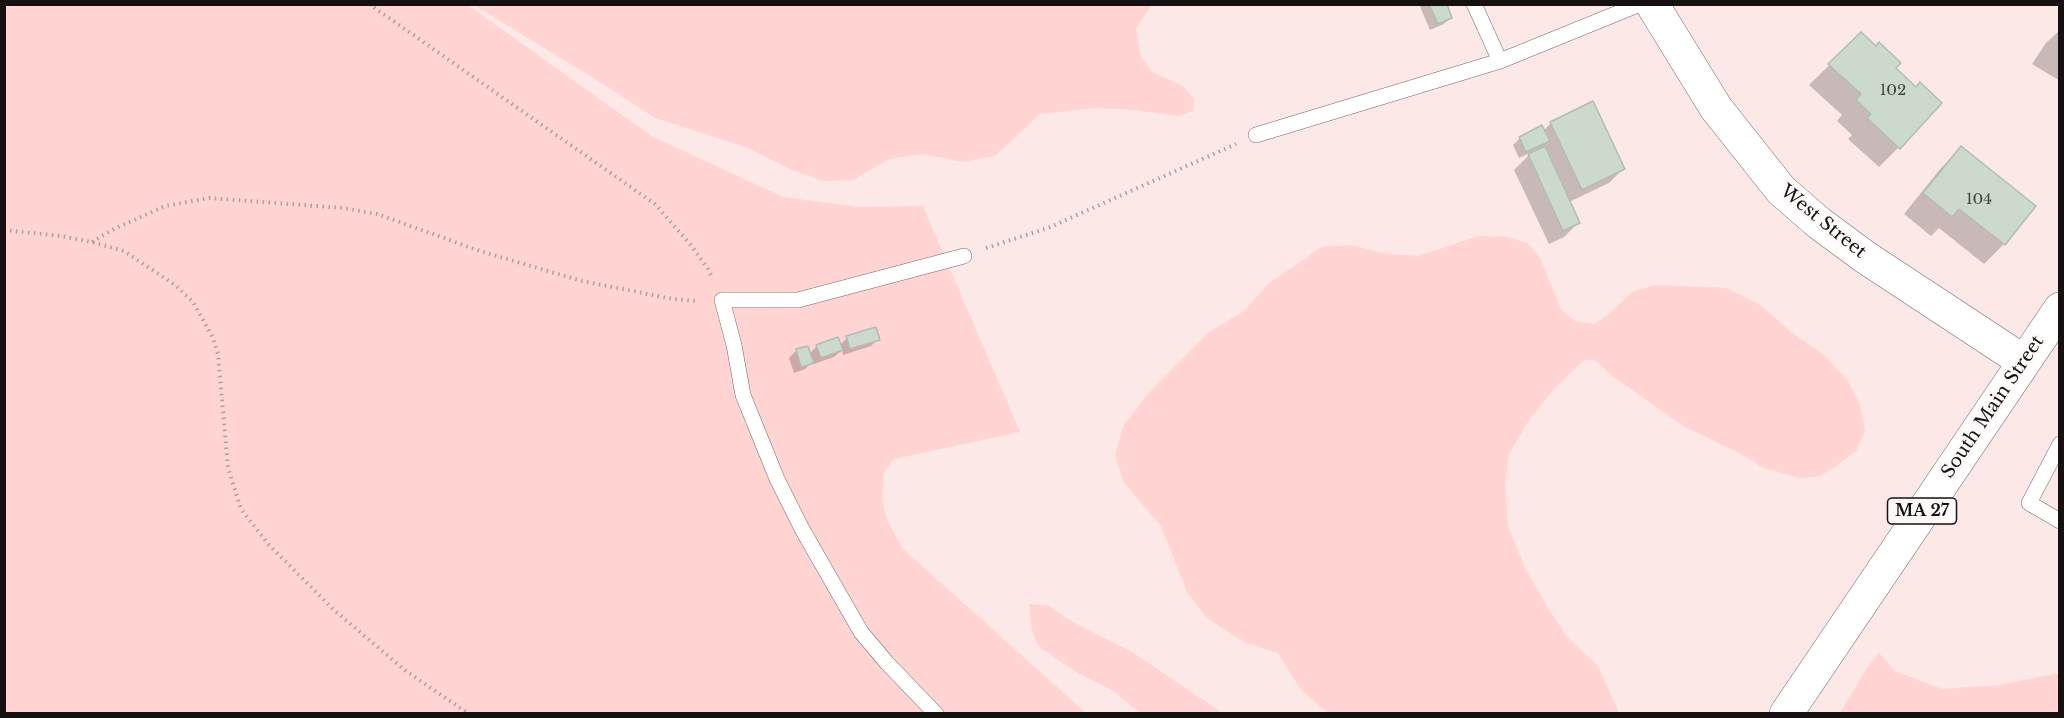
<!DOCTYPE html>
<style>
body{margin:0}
#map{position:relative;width:2064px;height:718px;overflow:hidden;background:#fbe8e7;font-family:"Libre Baskerville",serif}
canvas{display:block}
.frame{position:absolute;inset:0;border:6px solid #161010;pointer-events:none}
</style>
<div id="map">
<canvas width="2064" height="718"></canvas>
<div class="frame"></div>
</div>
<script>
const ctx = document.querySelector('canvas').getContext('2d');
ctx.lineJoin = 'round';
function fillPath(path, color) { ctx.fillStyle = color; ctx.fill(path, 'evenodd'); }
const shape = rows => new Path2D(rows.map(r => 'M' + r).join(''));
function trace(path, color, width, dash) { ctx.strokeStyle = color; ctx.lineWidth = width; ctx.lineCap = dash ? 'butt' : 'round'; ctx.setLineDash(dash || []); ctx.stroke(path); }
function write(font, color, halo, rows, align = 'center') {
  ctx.font = font + ' "Libre Baskerville",serif'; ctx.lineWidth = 6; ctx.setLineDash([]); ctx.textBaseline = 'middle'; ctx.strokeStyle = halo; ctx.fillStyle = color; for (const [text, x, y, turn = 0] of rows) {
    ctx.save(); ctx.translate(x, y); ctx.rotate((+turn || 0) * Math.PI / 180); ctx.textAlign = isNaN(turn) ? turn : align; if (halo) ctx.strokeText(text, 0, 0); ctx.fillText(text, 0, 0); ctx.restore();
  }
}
const green = shape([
 [4,5,468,5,653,137,783,197,859,207,923,206,1020,432,894,459,884,472,882,499,887,520,903,549,1086,713,5,713],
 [474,5,1152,5,1136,28,1141,57,1152,72,1183,86,1194,99,1193,111,1179,116,1134,110,1096,108,1040,114,995,156,963,162,923,154,889,159,853,180,824,181,794,171,748,148,655,118,603,84],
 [1479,236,1507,237,1528,243,1541,260,1561,310,1575,321,1594,324,1609,314,1632,292,1655,285,1726,288,1759,304,1791,332,1824,355,1848,381,1860,405,1865,430,1856,451,1838,465,1820,476,1800,478,1764,468,1735,451,1685,427,1612,376,1595,360,1584,360,1554,389,1529,420,1509,454,1505,486,1508,526,1525,568,1548,608,1567,637,1598,666,1619,713,1328,713,1301,690,1278,653,1244,642,1207,618,1187,592,1161,526,1124,483,1115,456,1124,425,1147,395,1209,332,1244,311,1268,284,1322,247,1350,245,1387,254,1418,256],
 [1029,604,1049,606,1069,620,1132,652,1215,708,1221,713,1140,713,1112,690,1078,673,1038,646,1032,630],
 [1879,653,1895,671,1942,689,1999,685,2059,673,2059,713,1840,713,1867,668]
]);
const shadow = shape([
 [1419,4,1445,4,1451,17,1444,24,1430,30],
 [2060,30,2060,81,2032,64,2046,43],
 [1861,34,1916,89,1899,147,1879,167,1848,139,1852,135,1837,121,1842,115,1809,85],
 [1592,103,1623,169,1609,183,1569,202,1578,223,1564,237,1549,244,1514,170,1532,152,1519,158,1513,145,1520,138,1543,131,1551,123],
 [1961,148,2004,244,1984,264,1939,228,1931,236,1904,214,1941,168],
 [847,338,878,339,871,346,843,355,842,350,834,357,814,364,813,361,805,369,794,373,789,358,796,351,807,347,809,354,817,346,840,345]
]);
const building = shape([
 [1429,4,1447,4,1452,18,1438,24,1429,4],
 [1861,32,1876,46,1879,42,1901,63,1896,68,1916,87,1920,82,1942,103,1900,149,1867,118,1871,114,1856,100,1861,94,1828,64,1861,32],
 [1593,101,1625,169,1582,190,1550,122,1593,101],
 [1542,125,1550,141,1526,152,1519,137,1542,125],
 [1545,146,1580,223,1563,231,1528,154,1545,146],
 [1961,146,2036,206,2005,245,1959,209,1952,217,1923,193,1961,146],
 [876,327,880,340,850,349,846,336,876,327],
 [838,337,843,350,821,358,816,345,838,337],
 [808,346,814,363,801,367,796,349,808,346]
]);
const path = shape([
 [369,4,655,204,690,244,708,269,713,279],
 [4,230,61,236,92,242,124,251,175,285,193,302,213,338,218,354,228,468,241,509,269,545,335,611,406,671,469,714],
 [92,242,112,230,165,206,209,198,343,208,377,214,480,251,582,281,673,299,698,301],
 [986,248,1048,228,1236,144]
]);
const lane = shape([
 [1474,4,1500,61,1640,4],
 [1256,135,1500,61],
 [2060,444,2029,503,2060,521],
 [936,714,887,663,861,632,802,529,777,479,743,395,734,345,722,300,798,300,964,256]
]);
const secondary = shape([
 [1652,4,1716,108,1781,190,1819,223,1865,257,2023,361]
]);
const primary = shape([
 [1786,714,2060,309]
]);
const numberNames = [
 ["102",1893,91],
 ["104",1979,200]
];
const shields = [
 [1922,511,69]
];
const shieldNames = [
 ["MA 27",1922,511]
];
const streetNames = [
 ["West Street",1823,222,39],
 ["South Main Street",1993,407,-56]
];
fillPath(green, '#ffd4d2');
fillPath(shadow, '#0003');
fillPath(building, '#ccd9cd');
trace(building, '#b1bdb2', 1.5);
trace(lane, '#786867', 16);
trace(secondary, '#786867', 34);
trace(primary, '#786867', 34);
trace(path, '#aea09f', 4, [1.5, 4.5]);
trace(lane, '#fff', 15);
trace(secondary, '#fff', 33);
trace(primary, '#fff', 33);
write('15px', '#44423f', null, numberNames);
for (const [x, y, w] of shields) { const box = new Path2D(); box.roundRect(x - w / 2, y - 13, w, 26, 4.5); ctx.fillStyle = '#fdf9f9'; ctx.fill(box); trace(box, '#161010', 1.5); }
write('bold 16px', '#161010', null, shieldNames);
write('18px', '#161010', '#fdf9f9', streetNames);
</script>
